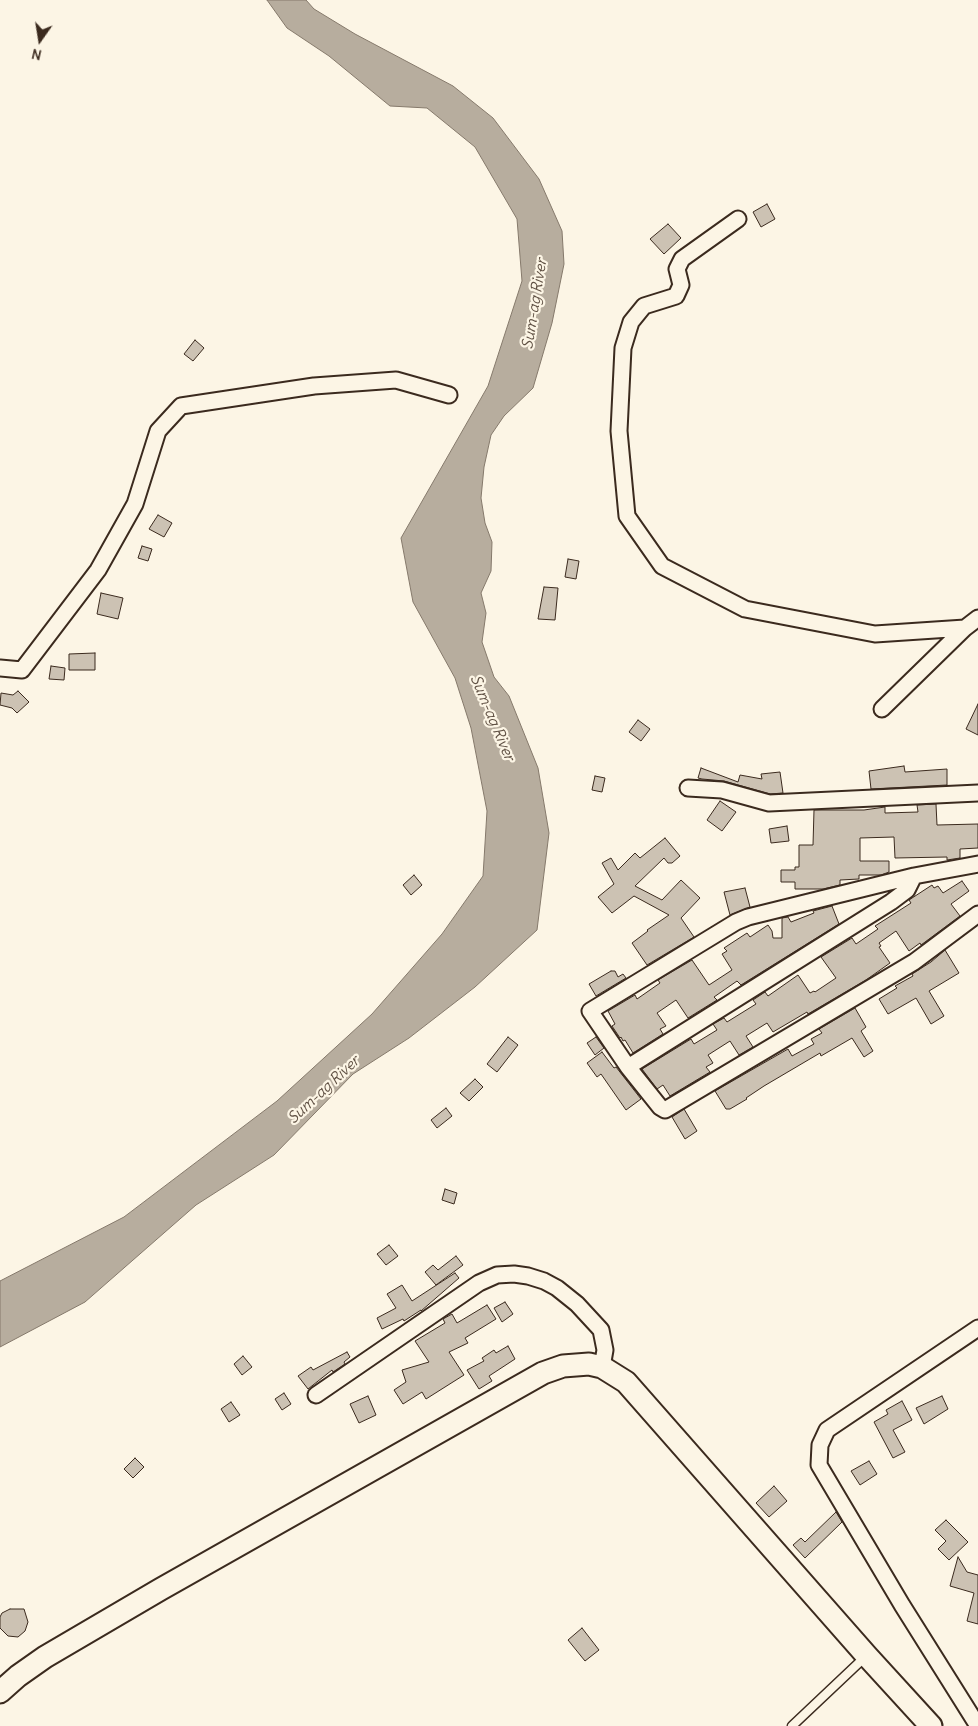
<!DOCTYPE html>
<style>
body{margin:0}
#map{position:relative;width:978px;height:1726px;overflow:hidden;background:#fcf5e5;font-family:Delius,sans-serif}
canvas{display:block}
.north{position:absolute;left:15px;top:15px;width:50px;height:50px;-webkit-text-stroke:4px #fcf5e5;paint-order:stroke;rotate:193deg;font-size:14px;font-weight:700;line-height:20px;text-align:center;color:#3b2a1e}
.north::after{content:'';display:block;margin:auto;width:18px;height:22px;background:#3b2a1e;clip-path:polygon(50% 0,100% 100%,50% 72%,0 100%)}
</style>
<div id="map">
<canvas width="978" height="1726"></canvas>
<div class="north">N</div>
</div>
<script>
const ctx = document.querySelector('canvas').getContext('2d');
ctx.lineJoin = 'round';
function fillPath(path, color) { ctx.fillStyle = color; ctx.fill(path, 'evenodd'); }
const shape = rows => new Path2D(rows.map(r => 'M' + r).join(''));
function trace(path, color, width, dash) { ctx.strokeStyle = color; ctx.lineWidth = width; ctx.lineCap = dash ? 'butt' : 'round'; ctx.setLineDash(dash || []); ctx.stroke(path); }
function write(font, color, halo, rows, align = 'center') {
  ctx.font = font + ' Delius,sans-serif'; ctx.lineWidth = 4.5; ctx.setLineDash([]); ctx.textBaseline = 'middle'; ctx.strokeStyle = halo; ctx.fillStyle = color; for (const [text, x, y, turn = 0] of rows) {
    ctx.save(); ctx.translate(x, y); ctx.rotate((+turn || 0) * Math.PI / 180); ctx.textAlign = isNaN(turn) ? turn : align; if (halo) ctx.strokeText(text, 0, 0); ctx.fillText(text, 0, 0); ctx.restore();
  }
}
const water = shape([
 [267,0,306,0,314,9,355,34,453,86,493,118,539,179,562,231,564,264,552,323,533,388,504,416,491,435,484,467,481,498,485,523,492,542,491,571,481,593,486,613,482,642,494,677,509,696,538,768,549,833,537,930,475,987,409,1038,353,1074,274,1155,196,1205,85,1302,0,1347,0,1281,124,1217,277,1101,372,1014,442,934,483,876,487,811,471,728,455,678,413,602,401,538,488,386,522,281,517,219,475,147,427,108,390,106,329,56,287,28,267,0]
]);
const building = shape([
 [767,204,775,219,761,227,753,212,767,204],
 [668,224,681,238,664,254,650,239,668,224],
 [195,340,204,348,193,361,184,354,195,340],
 [158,515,172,523,164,537,149,529,158,515],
 [142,546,152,549,148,561,138,558,142,546],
 [568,559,579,561,576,579,565,577,568,559],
 [544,587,558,588,555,620,538,619,544,587],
 [101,593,123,598,118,619,97,614,101,593],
 [95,653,95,670,69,670,69,654,95,653],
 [51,666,65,668,64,680,49,679,51,666],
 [18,691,29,702,17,713,12,708,0,705,1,693,13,695,18,691],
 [978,704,978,735,966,729,978,704],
 [638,720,650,729,641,741,629,732,638,720],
 [904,766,905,772,947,769,947,785,871,789,869,771,904,766],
 [701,768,738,782,740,775,762,779,761,774,780,772,783,793,770,794,724,781,702,779,698,778,701,768],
 [595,776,605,778,602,792,592,790,595,776],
 [720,801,736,812,722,831,707,820,720,801],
 [936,804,937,825,978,824,978,848,960,849,960,858,947,860,947,857,895,858,894,837,860,838,860,861,889,861,889,872,881,875,859,875,859,879,840,880,840,885,823,889,795,889,795,882,781,882,781,870,795,870,795,867,799,867,799,845,813,845,814,810,864,810,885,807,885,813,918,812,917,805,936,804],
 [787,826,789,841,771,843,769,829,787,826],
 [665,838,680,856,672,863,668,863,664,858,635,886,662,900,681,880,700,898,681,918,694,937,647,965,632,943,648,931,647,930,669,915,634,896,612,913,598,897,614,884,602,863,611,858,618,870,635,853,640,858,665,838],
 [414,875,422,885,411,895,403,885,414,875],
 [962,881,969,891,951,904,960,916,921,945,920,943,909,951,896,931,879,943,881,946,879,947,890,963,866,980,808,1014,807,1012,773,1032,767,1023,746,1036,753,1047,739,1055,730,1041,708,1055,713,1063,706,1067,710,1072,670,1096,663,1085,657,1089,642,1069,691,1039,694,1044,717,1030,713,1024,724,1018,727,1022,756,1004,753,1000,765,992,768,996,798,975,810,993,814,991,815,992,836,978,821,957,852,938,856,944,878,929,875,926,911,903,909,900,932,885,934,888,938,886,943,893,962,881],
 [745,888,750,907,730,915,724,892,745,888],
 [832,906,839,924,741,985,737,981,714,997,717,1000,688,1018,676,1000,657,1013,666,1026,660,1029,663,1034,633,1053,625,1040,623,1041,621,1037,620,1038,612,1026,615,1024,608,1011,635,995,637,999,660,983,658,980,692,960,709,985,732,970,722,954,727,951,724,948,747,933,750,937,768,925,772,931,773,938,782,938,782,918,788,917,791,922,814,913,813,911,832,906],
 [945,950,959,973,929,991,944,1016,931,1024,916,998,888,1014,879,999,897,988,895,986,913,976,912,974,931,962,945,950],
 [611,971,615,971,618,977,623,974,626,978,596,996,589,984,611,971],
 [855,1008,866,1027,861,1031,873,1051,864,1057,852,1038,821,1056,820,1053,764,1086,746,1098,747,1099,730,1109,726,1109,715,1091,788,1049,792,1056,814,1044,811,1039,822,1033,819,1029,855,1008],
 [508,1037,518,1045,497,1072,487,1064,508,1037],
 [596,1037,604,1048,595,1055,587,1043,596,1037],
 [602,1052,614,1068,616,1067,641,1099,626,1110,601,1074,597,1077,587,1063,602,1052],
 [475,1079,483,1087,469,1101,460,1093,475,1079],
 [446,1108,452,1116,437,1128,431,1120,446,1108],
 [684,1109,697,1131,685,1139,672,1117,684,1109],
 [445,1189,457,1193,454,1204,442,1200,445,1189],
 [389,1245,398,1256,386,1265,377,1254,389,1245],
 [456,1256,463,1265,436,1285,425,1272,433,1265,438,1270,456,1256],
 [455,1273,459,1278,421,1311,421,1310,404,1321,403,1319,382,1329,377,1318,396,1308,387,1294,402,1285,412,1301,455,1273],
 [505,1302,513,1314,502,1322,494,1308,505,1302],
 [487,1305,496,1319,465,1338,468,1343,449,1352,464,1375,426,1399,422,1392,403,1404,394,1390,406,1382,402,1370,429,1362,415,1341,445,1323,443,1319,452,1314,457,1323,487,1305],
 [508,1346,515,1359,489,1376,492,1381,479,1389,467,1370,484,1361,482,1358,494,1350,496,1353,508,1346],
 [347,1352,350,1357,344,1362,345,1364,333,1372,332,1370,308,1389,298,1376,311,1367,313,1370,347,1352],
 [243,1356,252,1367,242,1375,234,1364,243,1356],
 [284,1393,291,1404,282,1410,275,1399,284,1393],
 [368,1396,376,1415,359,1423,350,1404,368,1396],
 [942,1396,948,1409,924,1424,916,1408,942,1396],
 [902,1401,912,1420,893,1430,905,1452,893,1458,874,1422,888,1414,886,1410,902,1401],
 [231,1402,240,1415,229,1422,221,1409,231,1402],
 [135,1458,144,1467,133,1478,124,1469,135,1458],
 [869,1461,877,1474,860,1485,851,1471,869,1461],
 [774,1486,787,1501,769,1517,756,1503,774,1486],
 [836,1512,842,1522,805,1558,793,1545,801,1538,805,1542,836,1512],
 [946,1520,968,1542,949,1560,938,1549,946,1541,935,1530,946,1520],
 [958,1557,967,1572,978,1575,978,1624,967,1621,974,1593,950,1586,958,1557],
 [10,1609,24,1609,28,1622,25,1631,18,1637,8,1636,0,1628,0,1617,2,1613,10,1609],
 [582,1628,599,1650,585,1661,568,1640,582,1628]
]);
const lane = shape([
 [792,1726,865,1657]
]);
const street = shape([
 [738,219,682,259,677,269,681,285,676,296,644,306,631,322,623,348,619,431,627,516,662,566,745,609,875,634,965,628,978,618],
 [0,668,22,670,98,570,135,504,158,431,181,406,314,386,396,380,449,395],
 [882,709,965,628],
 [688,788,722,790,769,803,978,793],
 [978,864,914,876,748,917,736,922,590,1011,628,1067,660,1107,665,1110,914,962,978,914],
 [628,1067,891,902,907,890,914,876],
 [978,1328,827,1430,820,1445,819,1465,902,1605,978,1726],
 [316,1395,479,1283,497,1275,514,1274,528,1276,544,1281,557,1288,577,1304,601,1330,605,1350,602,1367]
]);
const secondary = shape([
 [0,1692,18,1676,45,1657,161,1589,543,1373,563,1366,589,1364,602,1367,626,1382,867,1656,931,1726]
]);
const waterNames = [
 ["Sum-ag River",535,304,-81],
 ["Sum-ag River",492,718,67],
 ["Sum-ag River",324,1090,-43]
];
fillPath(water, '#b7ad9e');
trace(water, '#85796b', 1);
fillPath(building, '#ccc2b3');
trace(building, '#3b2a1e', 1);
trace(lane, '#3b2a1e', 11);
trace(street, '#3b2a1e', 19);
trace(secondary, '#3b2a1e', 25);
trace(lane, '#fcf5e5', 8);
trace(street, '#fcf5e5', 15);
trace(secondary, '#fcf5e5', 21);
write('italic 15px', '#605144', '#fcf5e5', waterNames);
</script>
